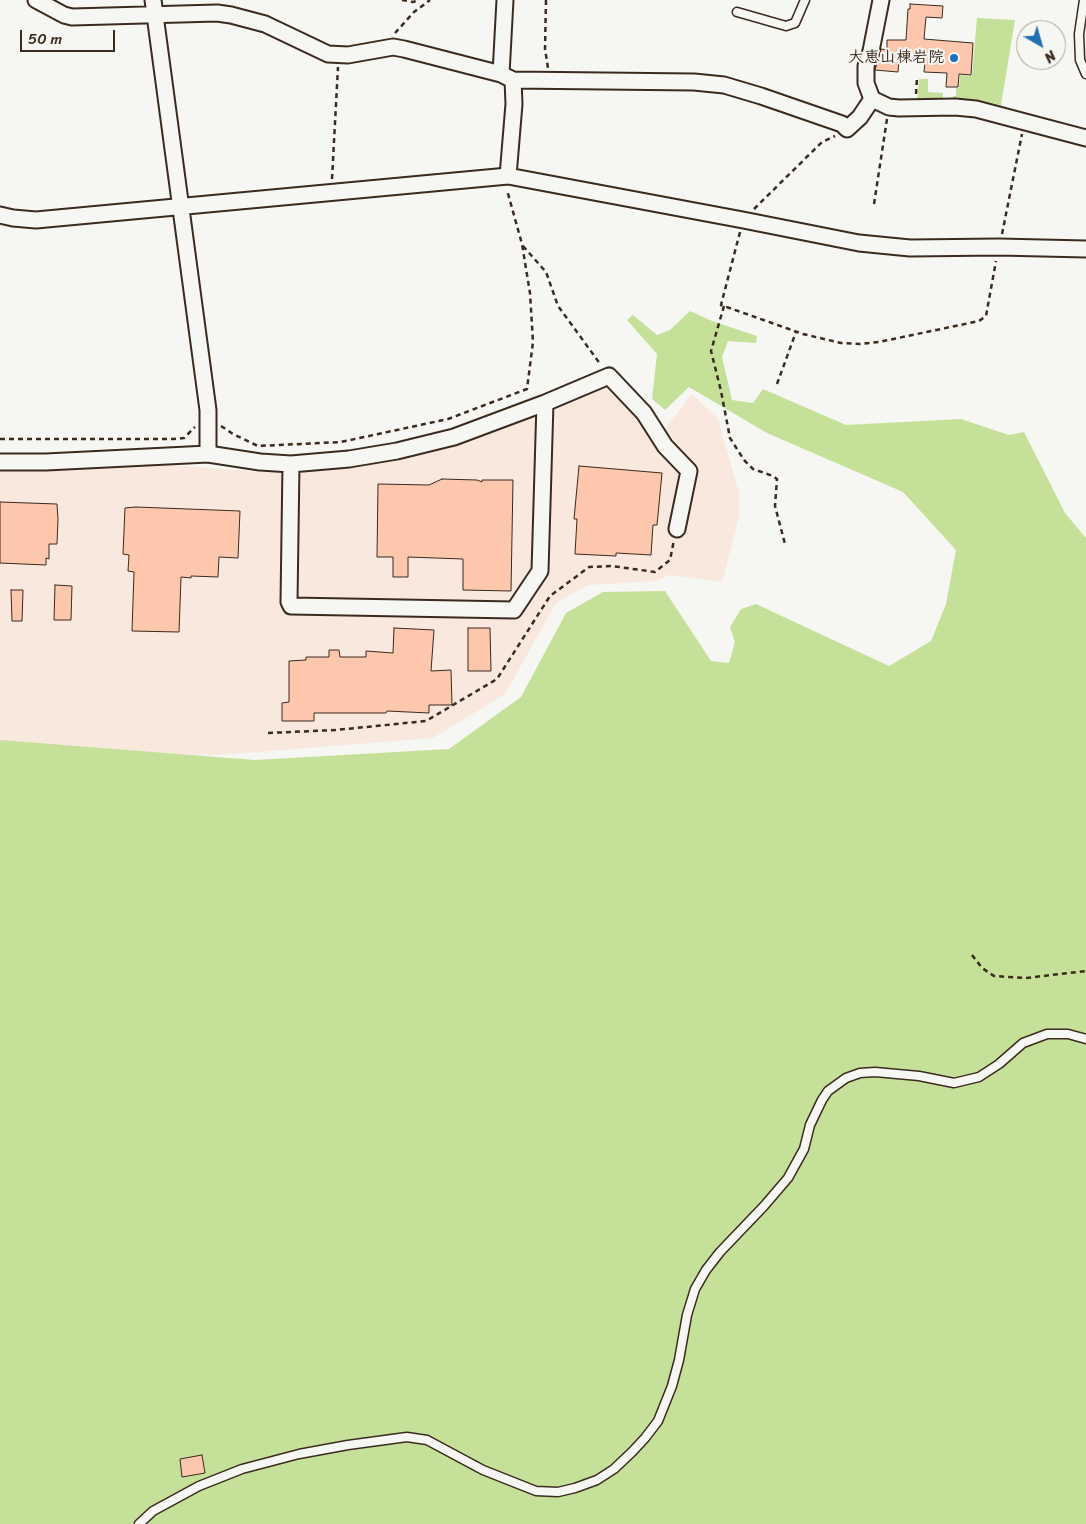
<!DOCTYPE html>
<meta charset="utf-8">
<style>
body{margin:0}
#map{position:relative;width:1086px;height:1524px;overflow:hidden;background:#f6f6f2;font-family:Sriracha,sans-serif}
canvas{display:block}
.north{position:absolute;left:1016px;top:20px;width:50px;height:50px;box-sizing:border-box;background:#f6f6f2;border:1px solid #aba49d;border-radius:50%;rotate:142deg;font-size:14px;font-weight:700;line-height:20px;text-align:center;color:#3b2a1e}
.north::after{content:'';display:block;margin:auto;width:18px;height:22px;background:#1f6fb2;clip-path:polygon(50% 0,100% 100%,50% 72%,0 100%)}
.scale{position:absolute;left:20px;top:30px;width:95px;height:22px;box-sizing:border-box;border:2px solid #3b2a1e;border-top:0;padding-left:6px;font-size:15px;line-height:18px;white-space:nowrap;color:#3b2a1e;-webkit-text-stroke:4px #f6f6f2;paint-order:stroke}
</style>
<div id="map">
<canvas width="1086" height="1524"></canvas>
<div class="north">N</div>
<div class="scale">50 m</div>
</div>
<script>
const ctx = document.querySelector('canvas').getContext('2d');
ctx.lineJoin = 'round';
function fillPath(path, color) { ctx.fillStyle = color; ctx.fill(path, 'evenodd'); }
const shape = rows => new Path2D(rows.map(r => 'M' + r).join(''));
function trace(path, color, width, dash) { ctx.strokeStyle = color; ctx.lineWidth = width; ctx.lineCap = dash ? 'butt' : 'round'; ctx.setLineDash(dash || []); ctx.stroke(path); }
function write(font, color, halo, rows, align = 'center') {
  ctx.font = font + ' Sriracha,"Klee One",sans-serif'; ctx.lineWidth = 4; ctx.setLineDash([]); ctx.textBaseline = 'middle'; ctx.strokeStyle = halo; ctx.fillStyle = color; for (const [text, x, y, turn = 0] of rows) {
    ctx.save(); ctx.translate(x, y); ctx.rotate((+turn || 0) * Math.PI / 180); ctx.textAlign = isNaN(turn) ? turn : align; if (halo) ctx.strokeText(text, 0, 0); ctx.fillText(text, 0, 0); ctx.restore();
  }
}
const built = shape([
 [606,386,610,387,638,417,655,442,692,394,718,419,739,493,739,517,722,582,668,575,656,581,588,585,556,603,505,694,433,738,219,755,0,751,0,470,172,465,274,473,308,469,347,468,449,446,519,421]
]);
const green = shape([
 [977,18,1015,20,1000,111,953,103,953,96,956,96,956,88,959,88,960,75,972,76],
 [919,79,928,79,928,92,943,93,942,103,917,103],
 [690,311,712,321,757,336,756,343,728,341,722,357,732,400,753,403,763,389,846,425,961,419,1009,435,1024,432,1065,513,1086,538,1086,1524,0,1524,0,740,255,760,449,749,521,697,566,613,603,592,665,591,711,661,729,663,735,642,730,627,741,609,756,604,889,666,931,641,946,604,956,550,903,492,767,433,689,387,665,410,652,399,657,354,627,320,633,315,657,335,670,330]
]);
const building = shape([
 [910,4,943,6,942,18,926,17,924,39,973,43,971,75,959,74,958,87,946,87,947,73,924,72,925,62,899,60,898,72,875,70,881,49,887,50,887,40,906,40,908,9,910,9,910,4],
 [579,466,662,473,657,525,653,525,651,555,616,553,616,556,575,554,577,519,574,519,579,466],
 [442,479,477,480,482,482,482,480,513,480,511,591,463,590,463,559,408,557,408,577,393,577,393,557,377,557,378,484,429,485,442,479],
 [0,502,57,504,58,519,57,544,49,544,49,559,46,558,46,565,0,563,0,502],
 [136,507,240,511,238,558,219,557,218,577,191,576,191,578,181,577,179,632,132,631,134,572,128,571,129,555,123,554,125,508,136,507],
 [55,585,72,586,71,620,54,620,55,585],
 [11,590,23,590,22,621,12,621,11,590],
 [394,628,434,630,431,671,451,670,452,705,429,705,429,713,387,711,386,713,314,713,314,721,282,721,282,703,289,702,289,661,306,660,306,657,329,657,329,650,339,650,340,657,366,657,366,651,393,653,394,628],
 [468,628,490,628,491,671,468,671,468,628],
 [202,1455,205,1473,182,1477,180,1459,202,1455]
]);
const path = shape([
 [402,0,413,2,419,0],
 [546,0,545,49,548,68],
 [395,33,414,12,430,0],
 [916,94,917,78],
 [332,179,338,67],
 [874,204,887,119],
 [754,209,822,142,835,136],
 [740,232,721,305,803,334,841,343,860,344,879,342,979,321,986,316,996,261],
 [1002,234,1022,134],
 [523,246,546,272,558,306,601,365],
 [724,306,711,351,721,391,730,438,744,460,753,469,773,476,777,479,775,506,785,544],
 [777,384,796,332],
 [221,426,233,434,258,446,341,442,448,419,527,389,533,342,530,293,522,244,507,190],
 [0,439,174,439,184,438,195,427],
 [268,733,336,730,426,721,497,679,550,596,589,567,612,566,655,572,670,560,674,540],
 [972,955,982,968,994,976,1026,978,1086,971]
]);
const lane = shape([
 [1084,0,1079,34,1080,60,1086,74],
 [737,12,786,26,795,23,805,0],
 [139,1524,153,1511,199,1486,242,1469,299,1454,348,1445,407,1437,427,1440,483,1470,536,1491,558,1492,575,1488,597,1480,614,1469,632,1452,645,1438,658,1421,672,1386,679,1360,687,1315,695,1289,706,1270,720,1252,764,1206,788,1178,804,1149,810,1125,822,1100,828,1091,846,1078,860,1073,875,1072,919,1076,954,1083,979,1077,999,1064,1023,1043,1047,1034,1068,1034,1086,1039]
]);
const street = shape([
 [36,0,64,15,72,17,217,13,231,15,265,24,328,54,348,55,393,47,404,49,501,74,513,80,694,82,724,85,761,96,842,124,847,129,860,117,872,99],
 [153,0,208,410,208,454],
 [881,0,871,51,866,66,866,83,872,99,889,107,899,108,955,107,976,109,1086,138],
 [501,74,505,0],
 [508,176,514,104,513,80],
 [0,215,13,218,36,220,508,176,743,220,859,243,910,248,999,247,1086,249],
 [0,462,46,462,208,454,260,462,291,464,349,459,397,451,454,437,545,403,609,376,644,413,665,446,689,471,677,529],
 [291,464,289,602,291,606,514,610,540,571,545,403]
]);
const markers = [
 [954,58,5,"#1f6fb2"]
];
const poiNames = [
 ["大恵山棟岩院",944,58]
];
fillPath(built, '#f8e8dd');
fillPath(green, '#c5e199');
fillPath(building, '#fcc7ad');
trace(building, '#3b2a1e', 1);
trace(lane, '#3b2a1e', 11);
trace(street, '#3b2a1e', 19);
trace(path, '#3b2a1e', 2.5, [5, 4]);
trace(lane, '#f6f6f2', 8);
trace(street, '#f6f6f2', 15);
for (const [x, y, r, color] of markers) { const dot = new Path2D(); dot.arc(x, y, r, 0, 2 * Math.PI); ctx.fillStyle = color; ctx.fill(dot); trace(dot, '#f6f6f2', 2); }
write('bold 16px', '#3b2a1e', '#f6f6f2', poiNames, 'right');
</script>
